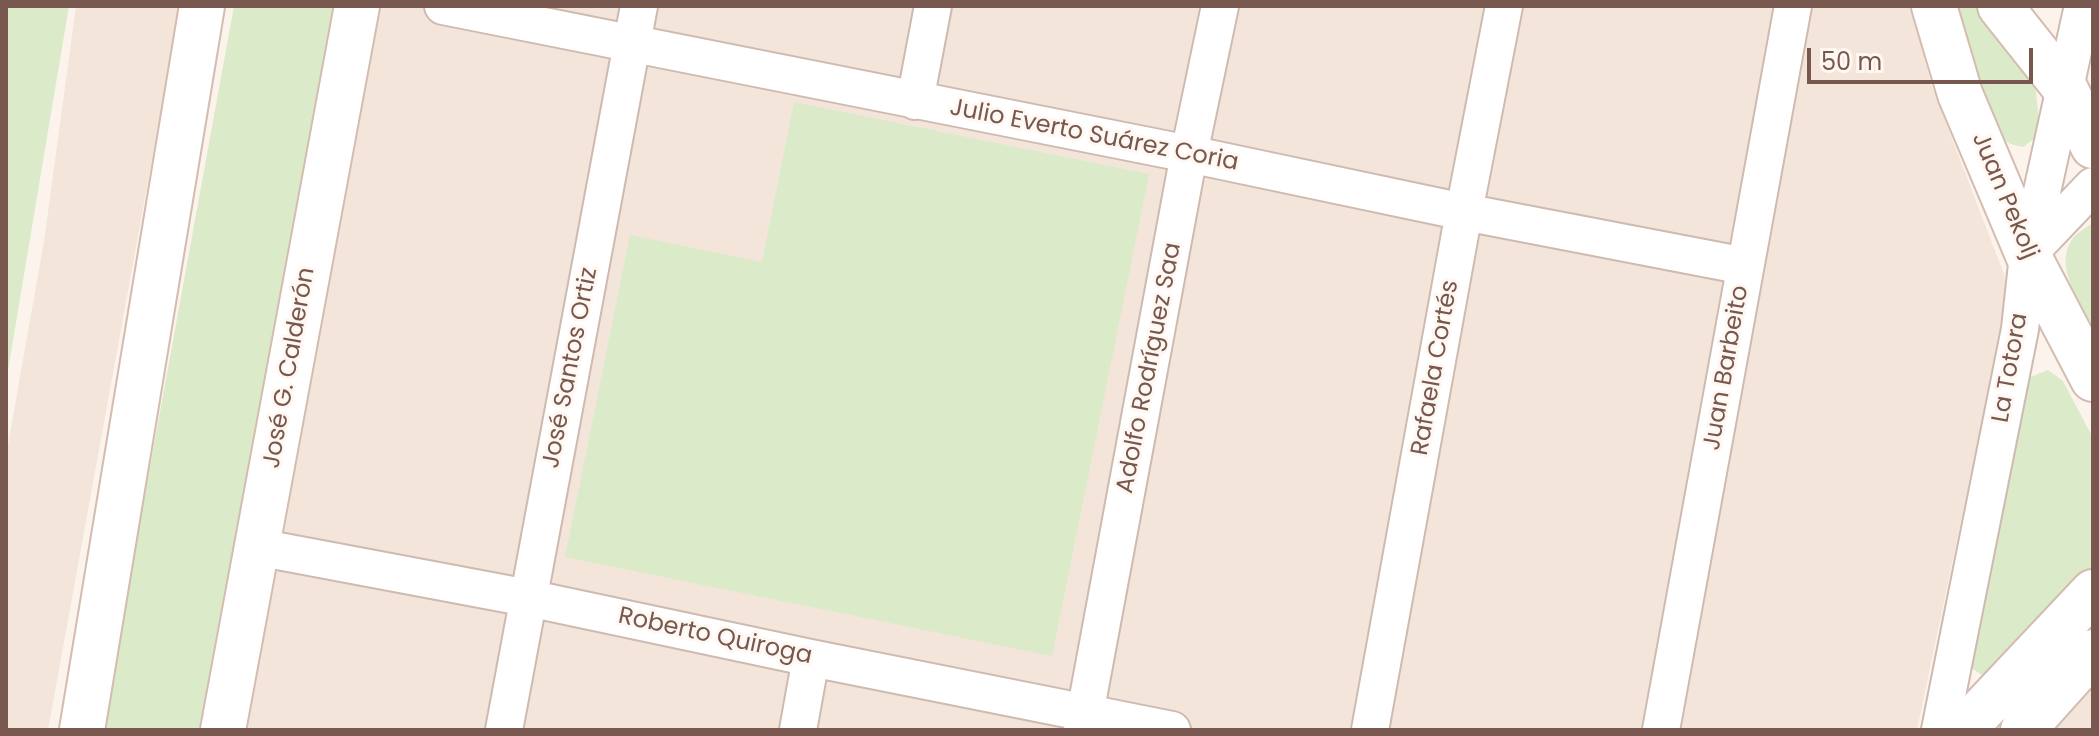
<!DOCTYPE html>
<html>
<head>
<meta charset="utf-8">
<style>
  body { margin:0 }
  #map { position:relative; width:2099px; height:736px; overflow:hidden; background:#fcf4ec; font-family:Poppins,sans-serif }
  canvas { display:block }
  .frame { position:absolute; inset:0; border:8px solid #78584e; pointer-events:none }
  .scale { position:absolute; left:1807px; top:48px; width:226px; height:36px; box-sizing:border-box; border:4px solid #78584e; border-top:0; padding-left:10px; font-size:24px; line-height:28px; white-space:nowrap; color:#78584e; -webkit-text-stroke:6px #fff8f2; paint-order:stroke }
</style>
</head>
<body>
<div id="map">
<canvas width="2099" height="736"></canvas>
<div class="frame"></div>
<div class="scale">50 m</div>
</div>
<script>
const g = document.querySelector('canvas').getContext('2d');
g.lineJoin = 'round';
function fillPath(path, color) {
  g.fillStyle = color;
  g.fill(path, 'evenodd');
}
function stroke(path, color, width, dash) {
  g.strokeStyle = color;
  g.lineWidth = width;
  g.lineCap = dash ? 'butt' : 'round';
  g.setLineDash(dash || []);
  g.stroke(path);
}
function drawText(font, color, halo, rows, align = 'center') {
  g.font = font + ' Poppins,sans-serif';
  g.lineWidth = 6;
  g.setLineDash([]);
  g.textBaseline = 'middle';
  g.strokeStyle = halo;
  g.fillStyle = color;
  for (const [text, x, y, turn = 0] of rows) {
    g.save();
    g.translate(x, y);
    g.rotate((+turn || 0) * Math.PI / 180);
    g.textAlign = isNaN(turn) ? turn : align;
    if (halo) g.strokeText(text, 0, 0);
    g.fillText(text, 0, 0);
    g.restore();
  }
}
const residential = new Path2D(`
  M 76,6 L 180,6 L 48,730 L 6,730 L 6,456 L 44,241 Z
  M 376,6 L 1777,6 L 1776,18 L 1822,6 L 1911,6 L 1931,84 L 2004,274 L 2007,302 L 1917,730 L 242,730 Z
  M 2093,686 L 2093,730 L 2053,730 Z`);
const green = new Path2D(`
  M 6,6 L 69,6 L 6,382 Z
  M 234,6 L 341,6 L 206,730 L 102,730 Z
  M 1954,6 L 1979,6 L 2034,73 L 2039,121 L 2035,138 L 2023,147 L 2010,144 L 2000,136 Z
  M 794,102 L 1149,174 L 1052,656 L 565,557 L 630,235 L 762,262 Z
  M 2091,224 L 2093,224 L 2093,327 C 2081,303 2054,268 2071,241 C 2075,234 2084,229 2091,224 Z
  M 2048,370 L 2063,381 L 2093,438 L 2093,576 L 1988,679 L 1970,667 L 2028,378 Z`);
const street = new Path2D(`
  M 443,6 L 1189,154 L 1464,212 L 1745,266
  M 915,101 L 933,6
  M 2029,253 L 2093,186
  M 257,547 L 528,598 L 811,658 L 1172,730
  M 504,730 L 639,6
  M 798,730 L 811,658
  M 1082,730 L 1189,154 L 1220,6
  M 1370,730 L 1464,212 L 1504,6
  M 1661,730 L 1793,6
  M 1940,730 L 2020,329 L 2028,255 L 2083,6`);
const secondary = new Path2D(`
  M 1934,6 L 1960,94 L 2028,255 L 2093,379
  M 2000,6 L 2065,88 L 2093,146
  M 82,730 L 202,6
  M 223,730 L 357,6
  M 1963,730 L 2093,592
  M 2023,730 L 2093,652`);
const streetNames = [
  ["Julio Everto Suárez Coria",1094,136,11],
  ["Juan Pekolj",2004,196,67],
  ["José G. Calderón",290,368,-80],
  ["José Santos Ortiz",571,368,-79],
  ["Adolfo Rodríguez Saa",1150,368,-79],
  ["Rafaela Cortés",1436,368,-80],
  ["Juan Barbeito",1727,368,-80],
  ["La Totora",2011,368,-80],
  ["Roberto Quiroga",715,637,12]
];
fillPath(residential, '#f4e5da');
fillPath(green, '#dbeac9');
stroke(street, '#cfbab0', 40);
stroke(secondary, '#d4bcb0', 48);
stroke(street, '#fff', 36);
stroke(secondary, '#fff', 44);
drawText('24px', '#78584e', '#fff8f2', streetNames);
</script>
</body>
</html>
